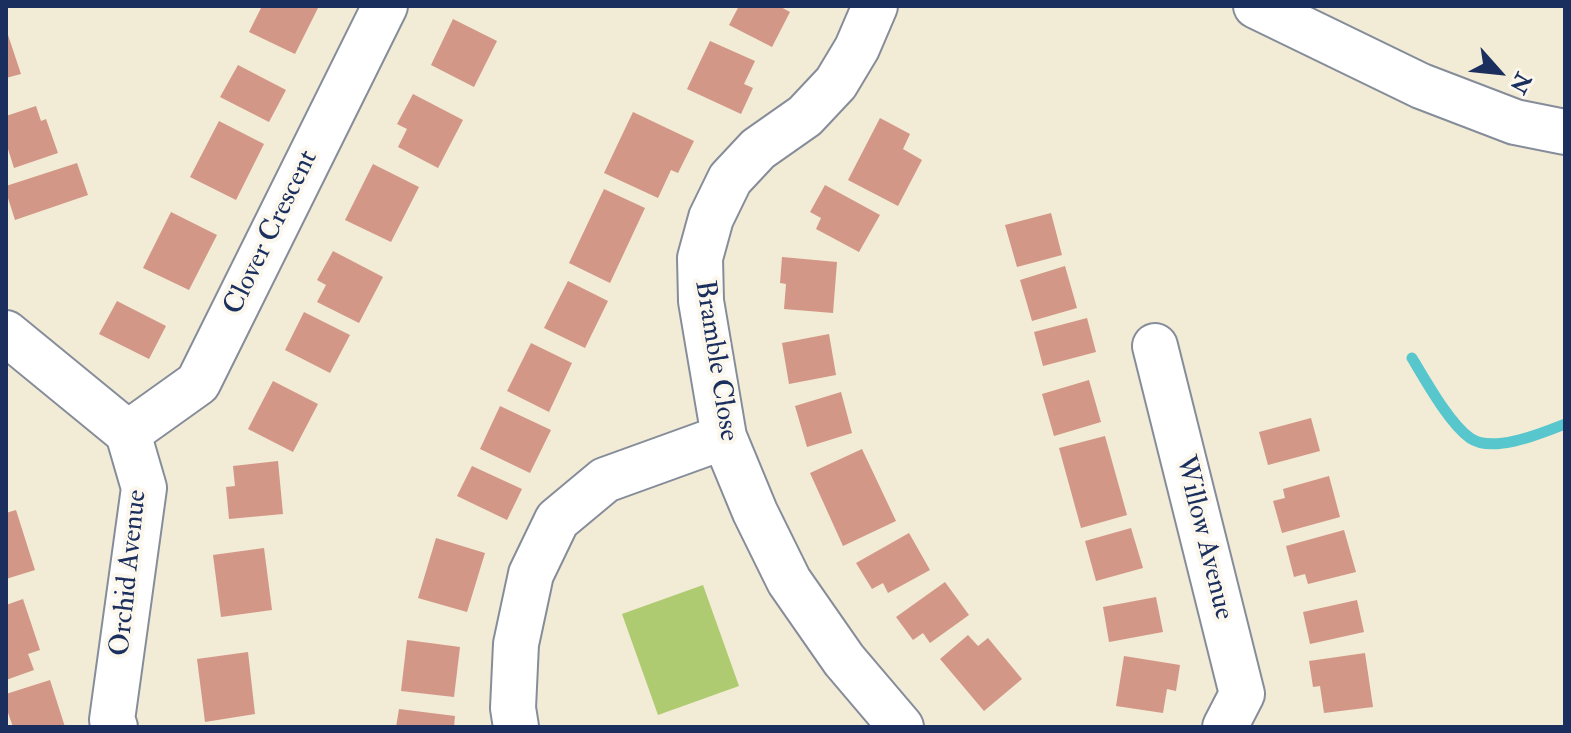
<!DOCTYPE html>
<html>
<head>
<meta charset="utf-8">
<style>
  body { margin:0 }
  #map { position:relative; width:1571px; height:733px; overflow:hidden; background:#f2ebd5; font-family:"IM FELL Double Pica",serif }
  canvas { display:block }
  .frame { position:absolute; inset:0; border:8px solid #1b2f5e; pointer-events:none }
  .north { position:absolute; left:1459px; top:32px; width:80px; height:80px; -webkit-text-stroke:6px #fbf7ec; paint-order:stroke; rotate:117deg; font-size:22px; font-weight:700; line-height:32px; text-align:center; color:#1b2f5e }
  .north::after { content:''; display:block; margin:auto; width:28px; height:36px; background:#1b2f5e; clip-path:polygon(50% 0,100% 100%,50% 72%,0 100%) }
</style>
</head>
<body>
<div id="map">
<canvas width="1571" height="733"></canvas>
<div class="frame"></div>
<div class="north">N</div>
</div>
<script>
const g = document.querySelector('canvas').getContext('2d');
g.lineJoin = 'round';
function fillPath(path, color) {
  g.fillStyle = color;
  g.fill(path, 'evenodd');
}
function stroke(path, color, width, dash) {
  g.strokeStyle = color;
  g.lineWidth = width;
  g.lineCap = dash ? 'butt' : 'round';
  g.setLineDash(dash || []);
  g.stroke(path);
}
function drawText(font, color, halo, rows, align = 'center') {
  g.font = font + ' "IM FELL Double Pica",serif';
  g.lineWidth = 8;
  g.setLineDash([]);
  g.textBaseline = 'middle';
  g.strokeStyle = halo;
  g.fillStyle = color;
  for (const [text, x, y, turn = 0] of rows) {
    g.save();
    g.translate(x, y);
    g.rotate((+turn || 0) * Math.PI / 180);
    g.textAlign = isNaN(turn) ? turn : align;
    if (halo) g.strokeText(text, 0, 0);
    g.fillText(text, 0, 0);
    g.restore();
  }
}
const green = new Path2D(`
  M 703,585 L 739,686 L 658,715 L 622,614 Z`);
const stream = new Path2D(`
  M 1412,358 C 1426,381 1449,423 1470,438 C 1493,454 1542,433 1565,424`);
const building = new Path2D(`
  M 262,6 L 315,6 L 318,8 L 295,54 L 249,32 Z
  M 739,6 L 779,6 L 790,12 L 772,47 L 729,25 Z
  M 453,19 L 497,41 L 474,87 L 431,65 Z
  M 6,29 L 21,74 L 6,78 Z
  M 710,41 L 755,61 L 744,84 L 753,88 L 741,114 L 687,89 Z
  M 238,65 L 286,90 L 269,122 L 220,97 Z
  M 413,94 L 463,120 L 438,168 L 398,147 L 407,129 L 397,124 Z
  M 36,106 L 41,121 L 46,119 L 58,153 L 14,168 L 8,149 L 6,150 L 6,116 Z
  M 633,112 L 694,141 L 678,173 L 671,170 L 658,198 L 604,173 Z
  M 880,118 L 910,134 L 903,149 L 922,160 L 898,206 L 848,180 Z
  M 219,121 L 264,144 L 236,200 L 190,177 Z
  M 77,163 L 88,195 L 15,220 L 6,192 L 6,186 Z
  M 373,164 L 419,187 L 391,242 L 345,220 Z
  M 825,185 L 880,215 L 859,252 L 816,229 L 821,218 L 810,212 Z
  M 604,189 L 645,208 L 610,283 L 569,263 Z
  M 171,212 L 217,235 L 189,290 L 143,268 Z
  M 1051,213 L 1062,255 L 1017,267 L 1005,225 Z
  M 333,251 L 383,277 L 359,323 L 317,302 L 326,285 L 317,280 Z
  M 782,257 L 837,262 L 833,313 L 784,309 L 786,284 L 780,283 Z
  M 1065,266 L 1077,308 L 1032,321 L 1020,280 Z
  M 568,281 L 608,301 L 585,348 L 544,328 Z
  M 117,301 L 166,326 L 149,359 L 99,334 Z
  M 304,312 L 350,335 L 330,373 L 285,350 Z
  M 1087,318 L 1096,352 L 1043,366 L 1034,332 Z
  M 829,334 L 836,375 L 789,384 L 782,343 Z
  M 531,343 L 572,363 L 549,412 L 507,391 Z
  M 1089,380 L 1101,422 L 1054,436 L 1042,394 Z
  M 273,381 L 318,404 L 293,452 L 248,429 Z
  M 841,392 L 852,433 L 807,447 L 795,406 Z
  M 500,406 L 551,430 L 530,473 L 480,449 Z
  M 1311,418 L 1320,451 L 1268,465 L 1259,432 Z
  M 1105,436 L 1127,515 L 1081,528 L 1059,448 Z
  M 862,449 L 896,521 L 843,546 L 810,473 Z
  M 278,461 L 283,514 L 229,519 L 226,487 L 235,486 L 233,466 Z
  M 472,466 L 522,489 L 507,520 L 457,496 Z
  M 1329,476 L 1340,517 L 1282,533 L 1273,501 L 1285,498 L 1283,489 Z
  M 16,510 L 35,570 L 6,579 L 6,513 Z
  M 1131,528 L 1143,568 L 1096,581 L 1085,541 Z
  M 1344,530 L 1356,572 L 1308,584 L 1305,574 L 1294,577 L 1286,546 Z
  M 909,533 L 930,570 L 888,593 L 883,583 L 872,589 L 856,563 Z
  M 436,538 L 485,553 L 467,612 L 418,598 Z
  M 264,548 L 272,610 L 221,617 L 213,555 Z
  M 945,582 L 969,615 L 930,643 L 923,633 L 913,640 L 896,617 Z
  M 1156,597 L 1163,632 L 1109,642 L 1103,607 Z
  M 23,599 L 40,650 L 28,654 L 34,670 L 6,680 L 6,605 Z
  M 1357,600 L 1364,632 L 1310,644 L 1303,612 Z
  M 968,635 L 978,646 L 988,638 L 1022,679 L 984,711 L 940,659 Z
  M 407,640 L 460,647 L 454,697 L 401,691 Z
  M 248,652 L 255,714 L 205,722 L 197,659 Z
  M 1365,653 L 1373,707 L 1324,713 L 1320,686 L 1313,687 L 1309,661 Z
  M 1124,656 L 1180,665 L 1176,691 L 1167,689 L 1163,713 L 1116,706 Z
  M 50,680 L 65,727 L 13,727 L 6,707 L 6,694 Z
  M 399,709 L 455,716 L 454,727 L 396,727 Z`);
const minor = new Path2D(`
  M 875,6 L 857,48 L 836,83 L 805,116 L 758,149 L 730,179 L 711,218 L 700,258 L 701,301 L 724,437 L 755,512 L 789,581 L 844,660 L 901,727
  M 1256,6 L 1421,86 L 1515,122 L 1565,132
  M 6,333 L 128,433 L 144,488 L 112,720 L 115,727
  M 1155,346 L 1242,694 L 1225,727
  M 128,433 L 198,383 L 385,6
  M 516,727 L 513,708 L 516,644 L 531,574 L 557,520 L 605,480 L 724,437`);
const streetNames = [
  ["Clover Crescent",272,233,-64],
  ["Bramble Close",715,361,81],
  ["Willow Avenue",1203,538,76],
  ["Orchid Avenue",130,573,-84]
];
fillPath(green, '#afcb71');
stroke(stream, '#58c6cd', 11);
fillPath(building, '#d29787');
stroke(minor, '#868d9a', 48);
stroke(minor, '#fff', 44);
drawText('28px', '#1b2f5e', '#fbf7ec', streetNames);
</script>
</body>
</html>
